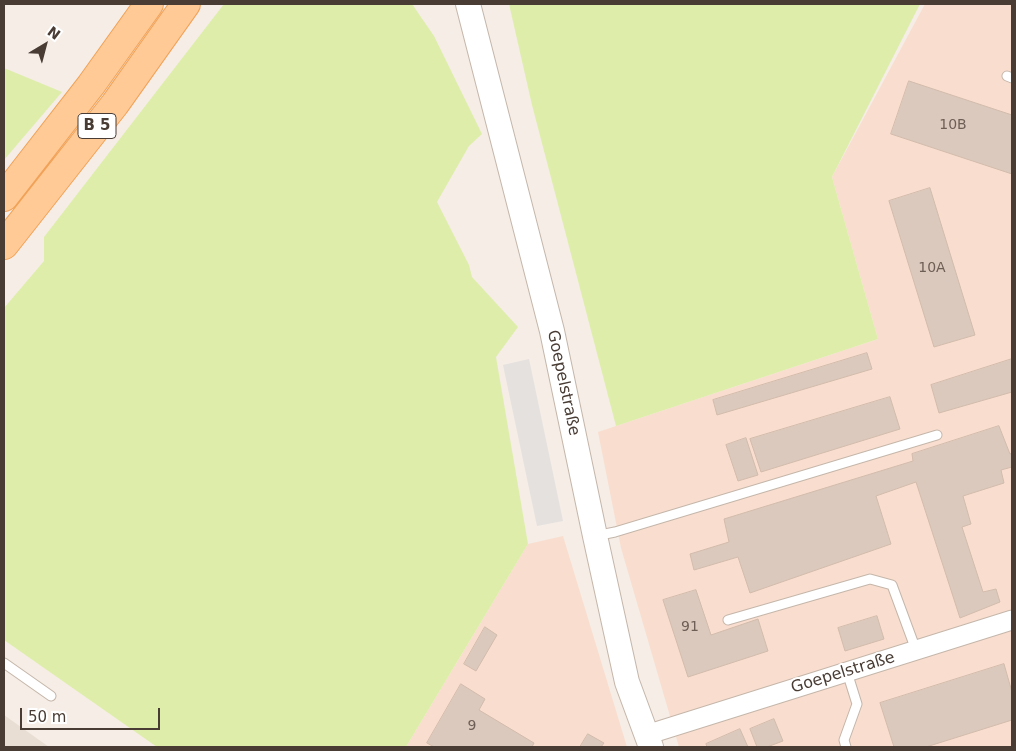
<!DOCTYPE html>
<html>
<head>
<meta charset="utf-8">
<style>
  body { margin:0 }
  #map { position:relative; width:1016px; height:751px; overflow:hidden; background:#f5ede6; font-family:"DejaVu Sans",sans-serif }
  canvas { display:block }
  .frame { position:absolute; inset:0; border:5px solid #493c34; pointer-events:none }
  .north { position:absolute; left:20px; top:20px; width:50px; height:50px; -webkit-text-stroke:4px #fff; paint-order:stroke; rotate:37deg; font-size:14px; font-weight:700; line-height:20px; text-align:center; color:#493c34 }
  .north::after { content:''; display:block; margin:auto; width:18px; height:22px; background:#493c34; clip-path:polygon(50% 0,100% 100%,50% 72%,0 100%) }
  .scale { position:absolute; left:20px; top:708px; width:140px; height:22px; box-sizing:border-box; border:2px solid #493c34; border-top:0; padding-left:6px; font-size:15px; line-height:18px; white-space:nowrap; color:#493c34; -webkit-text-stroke:4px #fff; paint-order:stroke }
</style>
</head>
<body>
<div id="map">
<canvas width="1016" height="751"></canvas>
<div class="frame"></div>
<div class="north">N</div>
<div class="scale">50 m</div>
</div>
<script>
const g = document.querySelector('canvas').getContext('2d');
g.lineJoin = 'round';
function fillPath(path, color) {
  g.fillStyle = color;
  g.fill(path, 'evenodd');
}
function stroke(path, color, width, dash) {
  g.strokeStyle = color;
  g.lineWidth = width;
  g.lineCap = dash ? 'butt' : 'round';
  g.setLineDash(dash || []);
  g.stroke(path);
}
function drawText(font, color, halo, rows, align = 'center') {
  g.font = font + ' "DejaVu Sans",sans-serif';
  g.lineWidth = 4;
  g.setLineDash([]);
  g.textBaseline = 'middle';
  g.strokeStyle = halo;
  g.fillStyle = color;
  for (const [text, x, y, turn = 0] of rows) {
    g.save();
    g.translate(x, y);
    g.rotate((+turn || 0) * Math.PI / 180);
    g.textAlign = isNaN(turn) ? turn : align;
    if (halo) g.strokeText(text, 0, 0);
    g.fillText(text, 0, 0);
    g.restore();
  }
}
const residential = new Path2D(`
  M 4,715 L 49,747 L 4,747 Z`);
const commercial = new Path2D(`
  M 925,4 L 1012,4 L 1012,747 L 679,747 L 621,548 L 598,432 L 878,339 L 832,177 Z
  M 563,536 L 627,747 L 406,747 L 528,544 Z`);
const green = new Path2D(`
  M 224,4 L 412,4 L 434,36 L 482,134 L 469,146 L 437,202 L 469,265 L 472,277 L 518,327 L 496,357 L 528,544 L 406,747 L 157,747 L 4,640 L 4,308 L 44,261 L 44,237 Z
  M 509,4 L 920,4 L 832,177 L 878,339 L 616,426 L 532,105 Z
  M 4,68 L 62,92 L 4,160 Z`);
const parking = new Path2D(`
  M 529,359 L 563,521 L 537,526 L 503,365 Z`);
const building = new Path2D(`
  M 909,81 L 1012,115 L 1012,174 L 891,134 Z
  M 930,188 L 975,335 L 934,347 L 889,201 Z
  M 867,353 L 872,369 L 717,415 L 713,400 Z
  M 1012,359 L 1012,392 L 939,413 L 931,385 Z
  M 890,397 L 900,429 L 761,472 L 750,439 Z
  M 999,426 L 1010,454 L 1012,453 L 1012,467 L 1001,470 L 1004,483 L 963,496 L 971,524 L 962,527 L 983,592 L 996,589 L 1000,602 L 960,618 L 916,482 L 876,496 L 891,544 L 750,593 L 738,557 L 694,570 L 690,554 L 729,542 L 724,519 L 913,461 L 912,454 Z
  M 746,438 L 758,475 L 738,481 L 726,445 Z
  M 696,590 L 711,635 L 758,619 L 768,651 L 688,677 L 663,600 Z
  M 877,616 L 884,639 L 845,651 L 838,628 Z
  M 485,627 L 497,635 L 476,671 L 464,664 Z
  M 1004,664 L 1012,692 L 1012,720 L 926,747 L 894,747 L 880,703 Z
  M 461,684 L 485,699 L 479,710 L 534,743 L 532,747 L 434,747 L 427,743 Z
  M 774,719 L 783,741 L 767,747 L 757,747 L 750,729 Z
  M 740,729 L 748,747 L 707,747 L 706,744 Z
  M 588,734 L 604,743 L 601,747 L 580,747 Z`);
const service = new Path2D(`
  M 1007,76 L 1012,78
  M 595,536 L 615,532 L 937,435
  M 728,620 L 870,579 L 892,585 L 916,650
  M 4,663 L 51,696
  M 846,747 L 844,740 L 857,704 L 847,672`);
const minor = new Path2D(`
  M 646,735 L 1012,620`);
const tertiary = new Path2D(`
  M 468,4 L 552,331 L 595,536 L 627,682 L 651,747`);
const primary = new Path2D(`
  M 4,197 L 91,85 L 149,4
  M 4,245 L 115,104 L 186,4`);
const numberNames = [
  ["10B",953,125],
  ["10A",932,268],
  ["91",690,627],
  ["9",472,726]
];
const shields = [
  [97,126,38]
];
const shieldNames = [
  ["B 5",97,126]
];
const streetNames = [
  ["Goepelstraße",563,383,78],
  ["Goepelstraße",843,673,-17]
];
fillPath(residential, '#e9ded3');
fillPath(commercial, '#f9decf');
fillPath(green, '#deeeaa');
fillPath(parking, '#e5e1df');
fillPath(building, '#dbc9bd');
stroke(building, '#d3bcac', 1);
stroke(service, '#c5b6aa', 11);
stroke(minor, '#c5b6aa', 21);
stroke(tertiary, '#c5b6aa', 26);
stroke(primary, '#f1a258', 30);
stroke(service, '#fff', 9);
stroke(minor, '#fff', 19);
stroke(tertiary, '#fff', 24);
stroke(primary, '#ffca95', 28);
drawText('14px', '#6e5f56', null, numberNames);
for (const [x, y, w] of shields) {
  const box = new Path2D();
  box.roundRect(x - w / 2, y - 12.5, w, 25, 4);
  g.fillStyle = '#fff';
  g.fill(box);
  stroke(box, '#493c34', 1);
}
drawText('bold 15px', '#493c34', null, shieldNames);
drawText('16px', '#493c34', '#fff', streetNames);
</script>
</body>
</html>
